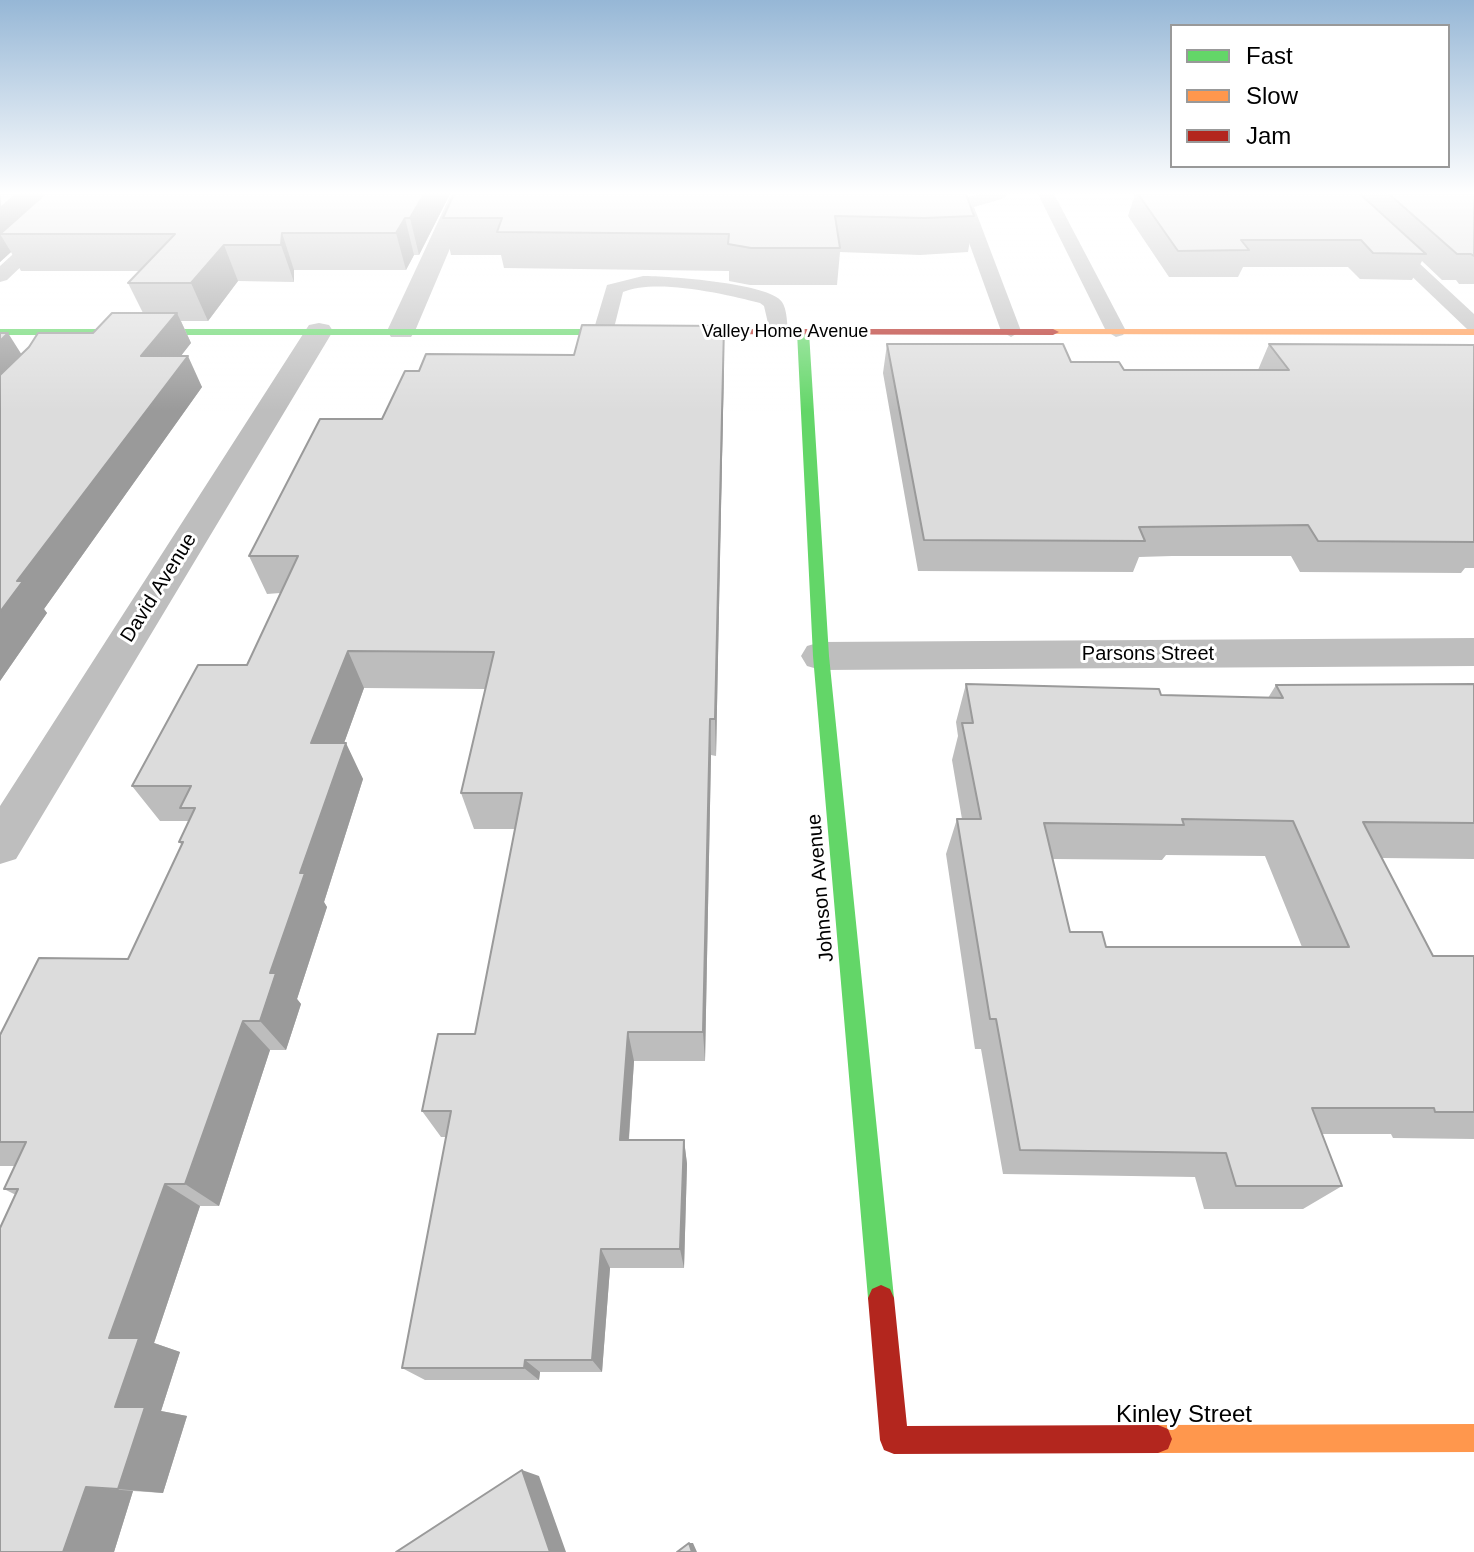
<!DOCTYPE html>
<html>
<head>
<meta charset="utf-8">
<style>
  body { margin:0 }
  #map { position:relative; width:1474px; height:1552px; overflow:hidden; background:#fff; font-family:Arial,sans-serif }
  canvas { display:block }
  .legend { position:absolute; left:1170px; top:24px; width:280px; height:144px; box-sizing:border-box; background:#fff; border:2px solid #999; margin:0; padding:10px 14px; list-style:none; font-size:24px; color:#000 }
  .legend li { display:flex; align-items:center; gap:16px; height:40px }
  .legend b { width:40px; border:2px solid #999 }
</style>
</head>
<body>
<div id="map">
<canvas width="1474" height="1552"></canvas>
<ul class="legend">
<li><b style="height:10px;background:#63d668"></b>Fast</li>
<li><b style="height:10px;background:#ff974d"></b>Slow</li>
<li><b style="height:10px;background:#b3261e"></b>Jam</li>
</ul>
</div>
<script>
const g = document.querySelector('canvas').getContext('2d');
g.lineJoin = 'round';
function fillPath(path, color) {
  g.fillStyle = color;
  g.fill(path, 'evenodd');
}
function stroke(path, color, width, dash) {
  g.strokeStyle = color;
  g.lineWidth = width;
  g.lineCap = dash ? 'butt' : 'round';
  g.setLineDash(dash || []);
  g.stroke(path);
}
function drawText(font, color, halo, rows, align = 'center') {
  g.font = font + ' Arial,sans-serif';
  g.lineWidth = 6;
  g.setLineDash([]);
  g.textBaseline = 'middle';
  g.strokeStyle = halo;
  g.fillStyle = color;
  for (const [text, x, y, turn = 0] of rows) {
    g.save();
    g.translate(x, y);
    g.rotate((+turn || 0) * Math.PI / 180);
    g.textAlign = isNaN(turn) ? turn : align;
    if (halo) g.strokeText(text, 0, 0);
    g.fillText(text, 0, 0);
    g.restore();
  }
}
const lane = new Path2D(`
  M 79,194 L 97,194 L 7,280 L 0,282 L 0,266 Z
  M 980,194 L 1007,194 L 1005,198 L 974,207 L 1021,331 L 1011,337 L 1001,331 L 955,204 L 958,200 Z
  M 1038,194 L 1054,194 L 1126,331 L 1123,335 L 1116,337 L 1106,331 Z
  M 1385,236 L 1391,237 L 1474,314 L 1474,331 L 1467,329 L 1379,245 L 1376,241 Z
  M 643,276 C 667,276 770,283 782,302 C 787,309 787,323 788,332 L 785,336 L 771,336 L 764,306 L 760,303 C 725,294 656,278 623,292 L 613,332 L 610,336 L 596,336 L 593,332 L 607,285 Z`);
const street = new Path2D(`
  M 451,194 L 473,194 L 415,331 L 411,337 L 391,337 L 387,331 Z
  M 319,323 L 329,325 L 333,331 L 16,859 L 0,864 L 0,806 L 305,331 L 309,325 Z
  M 1474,638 L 1474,666 L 821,670 L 807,666 L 801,656 L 807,646 L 821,642 Z`);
const fast = new Path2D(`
  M 0,329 L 675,329 L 681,332 L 675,335 L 0,335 Z
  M 803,329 L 809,332 L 829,656 L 894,1298 L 890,1307 L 881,1311 L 872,1307 L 868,1298 L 813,656 L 797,332 Z`);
const slow = new Path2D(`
  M 1053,329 L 1474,329 L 1474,335 L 1049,334 L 1049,330 Z
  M 1474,1424 L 1474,1452 L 1158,1453 L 1148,1449 L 1144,1439 L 1148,1429 L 1158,1425 Z`);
const jam = new Path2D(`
  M 675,329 L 1053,329 L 1059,332 L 1053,335 L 671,334 L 671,330 Z
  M 881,1285 L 890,1289 L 894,1298 L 907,1426 L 1158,1425 L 1168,1429 L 1172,1439 L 1168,1449 L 1158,1453 L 894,1454 L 884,1450 L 880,1440 L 868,1298 L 872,1289 Z`);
const wall = new Path2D(`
  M 0,194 L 450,194 L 419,255 L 414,255 L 406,270 L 294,270 L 294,282 L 238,281 L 208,321 L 181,321 L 191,343 L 180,356 L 202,387 L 44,609 L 47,613 L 0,681 L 0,333 L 21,354 L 93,333 L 143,313 L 128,283 L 140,271 L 21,271 L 11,252 L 0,262 Z
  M 454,194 L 974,216 L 968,252 L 920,255 L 840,252 L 837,285 L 750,285 L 729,281 L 729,271 L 504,268 L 501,255 L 451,255 L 443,218 Z
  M 1135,194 L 1474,194 L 1474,284 L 1459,284 L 1456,280 L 1442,280 L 1422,261 L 1412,280 L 1360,279 L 1348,267 L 1243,267 L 1238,277 L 1169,277 L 1128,216 Z
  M 724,326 L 724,361 L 716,756 L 711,755 L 705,1061 L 634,1061 L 629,1140 L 684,1140 L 687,1164 L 684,1268 L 610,1268 L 602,1372 L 540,1372 L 539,1380 L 425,1380 L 402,1368 L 446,1137 L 441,1137 L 422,1111 L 475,1034 L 515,829 L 474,829 L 461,793 L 485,689 L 364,688 L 344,743 L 363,779 L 324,902 L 327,907 L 297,999 L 301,1004 L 286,1050 L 270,1050 L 219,1206 L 200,1206 L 154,1343 L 180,1352 L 161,1411 L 187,1416 L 163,1493 L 133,1491 L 114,1552 L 0,1552 L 16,1195 L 4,1189 L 15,1166 L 0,1166 L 0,1035 L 128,959 L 182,845 L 179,842 L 189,821 L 160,821 L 132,786 L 247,665 L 280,593 L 267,594 L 249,556 L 382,419 L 419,371 L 574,355 Z
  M 887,344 L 1071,362 L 1124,370 L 1258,370 L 1269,344 L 1474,345 L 1474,568 L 1465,568 L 1461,573 L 1300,572 L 1291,556 L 1172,556 L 1139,557 L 1133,572 L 918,571 L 883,373 Z
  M 966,684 L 1161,695 L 1268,698 L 1276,685 L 1474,684 L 1474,859 L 1382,858 L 1433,956 L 1474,956 L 1474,1139 L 1393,1138 L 1391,1134 L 1322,1134 L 1342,1186 L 1303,1209 L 1204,1209 L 1195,1177 L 1003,1174 L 981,1049 L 975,1049 L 946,854 L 957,819 L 962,819 L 952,760 L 958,736 L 956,722 ZM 1166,855 L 1265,856 L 1302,947 L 1106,947 L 1070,932 L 1053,859 L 1162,860 Z`);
const shadedWall = new Path2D(`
  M 17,194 L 76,194 L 0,234 L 11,252 L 0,262 L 0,208 Z
  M 424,194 L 450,194 L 419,255 L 410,218 Z
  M 405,218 L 414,255 L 406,270 L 396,233 Z
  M 282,233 L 294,270 L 294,282 L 281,245 Z
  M 224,245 L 238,281 L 208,321 L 191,283 Z
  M 177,313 L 191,343 L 157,387 L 141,356 Z
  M 724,326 L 724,361 L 716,756 L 715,719 Z
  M 8,333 L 27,363 L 0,391 L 0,341 Z
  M 188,356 L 202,387 L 44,609 L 47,613 L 0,681 L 0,612 L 17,581 Z
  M 348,651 L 364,688 L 331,779 L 311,743 Z
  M 710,719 L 711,755 L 705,1061 L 703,1032 Z
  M 346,743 L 363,779 L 324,902 L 327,907 L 297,999 L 301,1004 L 286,1050 L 260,1021 L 270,973 L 300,873 Z
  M 243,1021 L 270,1050 L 219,1206 L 185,1184 Z
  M 628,1032 L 634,1061 L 627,1164 L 620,1140 Z
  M 684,1140 L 687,1164 L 684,1268 L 680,1249 Z
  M 165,1184 L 200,1206 L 154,1343 L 180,1352 L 161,1411 L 187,1416 L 163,1493 L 118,1489 L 115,1407 L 109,1338 Z
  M 601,1249 L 610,1268 L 602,1372 L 592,1360 Z
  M 525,1360 L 540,1372 L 539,1380 L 524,1368 Z
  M 522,1470 L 539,1476 L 566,1552 L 550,1552 Z
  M 86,1487 L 133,1491 L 114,1552 L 63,1552 Z
  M 689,1543 L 693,1543 L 697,1552 L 692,1552 Z`);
const building = new Path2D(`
  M 0,194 L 17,194 L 0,208 Z
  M 45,194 L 424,194 L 410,218 L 405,218 L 396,233 L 282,233 L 281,245 L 224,245 L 191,283 L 128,283 L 175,234 L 0,234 Z
  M 454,194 L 966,194 L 974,216 L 925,218 L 835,216 L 840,248 L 751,248 L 728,244 L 729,234 L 497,232 L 502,218 L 443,218 Z
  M 1138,194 L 1360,194 L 1426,254 L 1373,253 L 1361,240 L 1241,240 L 1249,250 L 1178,251 Z
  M 1389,194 L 1474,194 L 1474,256 L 1471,254 L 1457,254 Z
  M 112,313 L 177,313 L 141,356 L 188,356 L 17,581 L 23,581 L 0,612 L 0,375 L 29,347 L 38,333 L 93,333 Z
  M 582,325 L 724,326 L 715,719 L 710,719 L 703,1032 L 628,1032 L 620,1140 L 684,1140 L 680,1249 L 601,1249 L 592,1360 L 525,1360 L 524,1368 L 402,1368 L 451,1111 L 422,1111 L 438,1034 L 475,1034 L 522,793 L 461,793 L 494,652 L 348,651 L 311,743 L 346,743 L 300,873 L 305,873 L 270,973 L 276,973 L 260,1021 L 243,1021 L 185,1184 L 165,1184 L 109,1338 L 139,1338 L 115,1407 L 145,1407 L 118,1489 L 86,1487 L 63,1552 L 0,1552 L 0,1228 L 18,1189 L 4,1189 L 26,1142 L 0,1142 L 0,1035 L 39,958 L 128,959 L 183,842 L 179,842 L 195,808 L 180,808 L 191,786 L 132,786 L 198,665 L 247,665 L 298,556 L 249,556 L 320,419 L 382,419 L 405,371 L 419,371 L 426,354 L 574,355 Z
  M 0,333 L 8,333 L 0,341 Z
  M 887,344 L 1063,344 L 1071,362 L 1119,362 L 1124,370 L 1289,370 L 1269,344 L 1474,345 L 1474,542 L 1318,541 L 1308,525 L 1139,527 L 1145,541 L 924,540 Z
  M 966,684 L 1159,689 L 1161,695 L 1283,698 L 1276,685 L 1474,684 L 1474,823 L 1363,822 L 1433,956 L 1474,956 L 1474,1112 L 1435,1112 L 1434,1108 L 1312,1108 L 1342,1186 L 1236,1186 L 1226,1153 L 1020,1150 L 996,1019 L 990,1019 L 957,819 L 981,819 L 962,723 L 973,723 ZM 1182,819 L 1293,821 L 1349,947 L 1106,947 L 1102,932 L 1070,932 L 1044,823 L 1184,825 Z
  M 522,1470 L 550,1552 L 396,1552 Z
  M 689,1543 L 692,1552 L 677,1552 Z`);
const farStreetnames = [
  ["Valley Home Avenue",785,332]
];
const streetNames = [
  ["David Avenue",159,588,-58],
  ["Parsons Street",1148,654],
  ["Johnson Avenue",821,888,-95]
];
const nearStreetnames = [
  ["Kinley Street",1184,1415]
];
fillPath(lane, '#bebebe');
fillPath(street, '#bebebe');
fillPath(fast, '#63d668');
fillPath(slow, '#ff974d');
fillPath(jam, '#b3261e');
fillPath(wall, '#bdbdbd');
fillPath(shadedWall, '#9a9a9a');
fillPath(building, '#dcdcdc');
stroke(building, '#9a9a9a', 2);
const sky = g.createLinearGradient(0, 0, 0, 411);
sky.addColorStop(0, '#96b7d6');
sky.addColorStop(0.47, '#fff');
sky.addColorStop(1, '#ffffff00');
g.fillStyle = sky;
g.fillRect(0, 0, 1474, 411);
drawText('18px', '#000', '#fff', farStreetnames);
drawText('20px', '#000', '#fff', streetNames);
drawText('24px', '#000', '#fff', nearStreetnames);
</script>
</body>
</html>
